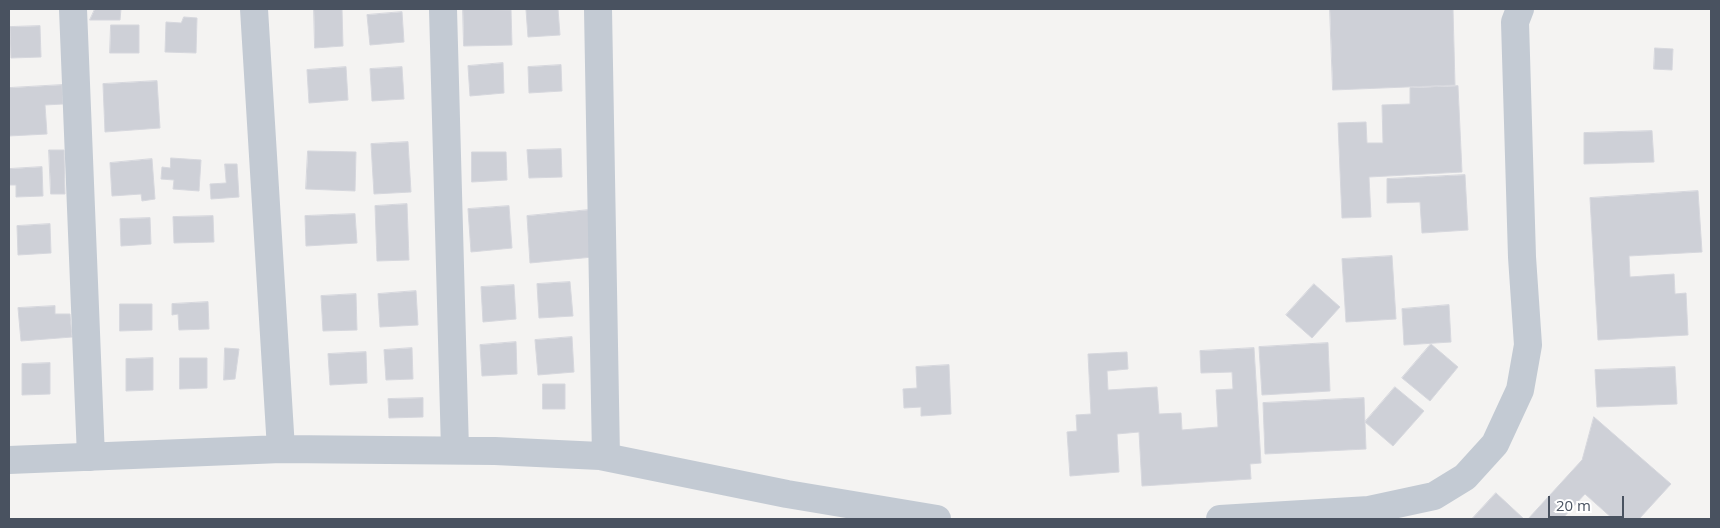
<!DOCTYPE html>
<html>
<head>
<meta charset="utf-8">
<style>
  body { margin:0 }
  #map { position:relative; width:1720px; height:528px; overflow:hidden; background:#f4f3f2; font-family:"Open Sans",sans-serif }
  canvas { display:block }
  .frame { position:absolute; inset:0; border:10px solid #495260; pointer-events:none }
  .scale { position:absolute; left:1548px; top:496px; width:76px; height:22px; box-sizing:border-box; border:2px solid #495260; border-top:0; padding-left:6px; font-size:15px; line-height:18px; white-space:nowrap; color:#495260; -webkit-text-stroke:4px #fff; paint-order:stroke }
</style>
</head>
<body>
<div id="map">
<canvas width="1720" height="528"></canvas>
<div class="frame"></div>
<div class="scale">20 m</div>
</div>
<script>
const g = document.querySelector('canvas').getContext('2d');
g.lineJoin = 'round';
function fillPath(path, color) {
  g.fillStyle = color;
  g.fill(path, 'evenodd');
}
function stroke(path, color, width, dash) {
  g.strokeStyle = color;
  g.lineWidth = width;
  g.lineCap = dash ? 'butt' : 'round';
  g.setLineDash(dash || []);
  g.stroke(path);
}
const building = new Path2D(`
  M 95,9 L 121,9 L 120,20 L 90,20 Z
  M 314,9 L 342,9 L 343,46 L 315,48 Z
  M 463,9 L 511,10 L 512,45 L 464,46 Z
  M 558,9 L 560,35 L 528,37 L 526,10 Z
  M 1330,9 L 1453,9 L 1455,85 L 1333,90 Z
  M 402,12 L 404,42 L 370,45 L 367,15 Z
  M 184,17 L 197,18 L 196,53 L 165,52 L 166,22 L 181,23 Z
  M 111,25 L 139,25 L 139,53 L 110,53 Z
  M 40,26 L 41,57 L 11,58 L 10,27 Z
  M 1655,48 L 1673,49 L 1672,70 L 1654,69 Z
  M 503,63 L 504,93 L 470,96 L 468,66 Z
  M 561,65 L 562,91 L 529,93 L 528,67 Z
  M 346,67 L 348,100 L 309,103 L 307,70 Z
  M 402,67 L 404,99 L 372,101 L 370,69 Z
  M 157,81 L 160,128 L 105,132 L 103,84 Z
  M 62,85 L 63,104 L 45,105 L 47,134 L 9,136 L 9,88 Z
  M 1458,86 L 1462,172 L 1369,177 L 1371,217 L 1342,218 L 1338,123 L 1366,122 L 1367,143 L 1383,143 L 1382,105 L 1410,104 L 1410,88 Z
  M 1652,131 L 1654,162 L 1584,164 L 1584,133 Z
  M 408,142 L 411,192 L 374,194 L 371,144 Z
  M 561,149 L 562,177 L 529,178 L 527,150 Z
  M 49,150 L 64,150 L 65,194 L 51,194 Z
  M 308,151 L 356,152 L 355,191 L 306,189 Z
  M 472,152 L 506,152 L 507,180 L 472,182 Z
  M 171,158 L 201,160 L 199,191 L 173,189 L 174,180 L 161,179 L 162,167 L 170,168 Z
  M 152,159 L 155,199 L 142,201 L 141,194 L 112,196 L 110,163 Z
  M 225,164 L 237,164 L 239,197 L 211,199 L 210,184 L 226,183 Z
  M 42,167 L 43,196 L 16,197 L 16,185 L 9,185 L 9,169 Z
  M 1465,175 L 1468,230 L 1422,233 L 1420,202 L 1387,203 L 1387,179 Z
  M 1698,191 L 1702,252 L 1629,256 L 1630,277 L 1674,274 L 1675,294 L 1686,293 L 1688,335 L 1598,340 L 1590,198 Z
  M 407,204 L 409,260 L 377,261 L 375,206 Z
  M 509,206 L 512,248 L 471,252 L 468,209 Z
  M 589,210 L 593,257 L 530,263 L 527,216 Z
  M 355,214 L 357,243 L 306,246 L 305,216 Z
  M 213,216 L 214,242 L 174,243 L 173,217 Z
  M 150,218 L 151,244 L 121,246 L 120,219 Z
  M 50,224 L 51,253 L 18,255 L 17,226 Z
  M 1392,256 L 1396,319 L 1346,322 L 1342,259 Z
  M 570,282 L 573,316 L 539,318 L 537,284 Z
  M 1314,284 L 1340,307 L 1312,338 L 1286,315 Z
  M 514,285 L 516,319 L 483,322 L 481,287 Z
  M 416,291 L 418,325 L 380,327 L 378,294 Z
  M 356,294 L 357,330 L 323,331 L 321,296 Z
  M 208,302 L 209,329 L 179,330 L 178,314 L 172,315 L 172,304 Z
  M 120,304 L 152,304 L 152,330 L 120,331 Z
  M 1449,305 L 1451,342 L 1404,345 L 1402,309 Z
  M 55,306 L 55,314 L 70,314 L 72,337 L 21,341 L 18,308 Z
  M 572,337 L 574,372 L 538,375 L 535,340 Z
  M 516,342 L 517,374 L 482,376 L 480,345 Z
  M 1328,343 L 1330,391 L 1262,395 L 1259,347 Z
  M 1431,344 L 1458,367 L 1430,401 L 1402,378 Z
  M 225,348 L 239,349 L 235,379 L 224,380 Z
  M 412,348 L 413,379 L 386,380 L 384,350 Z
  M 1254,348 L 1261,463 L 1250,464 L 1251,479 L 1142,486 L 1139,432 L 1117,434 L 1119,472 L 1070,476 L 1067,432 L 1077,431 L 1076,415 L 1091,414 L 1088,354 L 1127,352 L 1128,369 L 1107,371 L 1108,390 L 1157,387 L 1159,414 L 1181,413 L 1182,430 L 1218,427 L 1216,390 L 1233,389 L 1232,372 L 1201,373 L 1200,351 Z
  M 366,352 L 367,383 L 330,385 L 328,354 Z
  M 153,358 L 153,390 L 126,391 L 126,359 Z
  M 180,358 L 207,358 L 207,388 L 180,389 Z
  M 50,363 L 50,394 L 22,395 L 22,364 Z
  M 949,365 L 951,414 L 921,416 L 921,407 L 904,408 L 903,389 L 917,388 L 916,367 Z
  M 1675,367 L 1677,404 L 1597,407 L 1595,370 Z
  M 543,384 L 565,384 L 565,409 L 543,409 Z
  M 1395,387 L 1424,411 L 1393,446 L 1365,422 Z
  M 423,398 L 423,417 L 389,418 L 388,399 Z
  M 1364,398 L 1366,449 L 1265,454 L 1263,403 Z
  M 1594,417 L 1671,484 L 1639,519 L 1613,519 L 1585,494 L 1562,519 L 1528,519 L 1582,460 Z
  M 1496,493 L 1524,519 L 1472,519 Z`);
const minor = new Path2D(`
  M 73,9 L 91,457
  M 254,9 L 281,449
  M 443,9 L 455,450
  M 598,9 L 606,457
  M 9,460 L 281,449 L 495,451 L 600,456 L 787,494 L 937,519
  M 1220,519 L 1369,510 L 1434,496 L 1465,477 L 1495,444 L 1520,390 L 1528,345 L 1522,257 L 1515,22 L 1520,9`);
fillPath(building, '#ced0d7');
stroke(building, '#d6d7dd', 1);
stroke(minor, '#c3cad3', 28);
</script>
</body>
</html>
